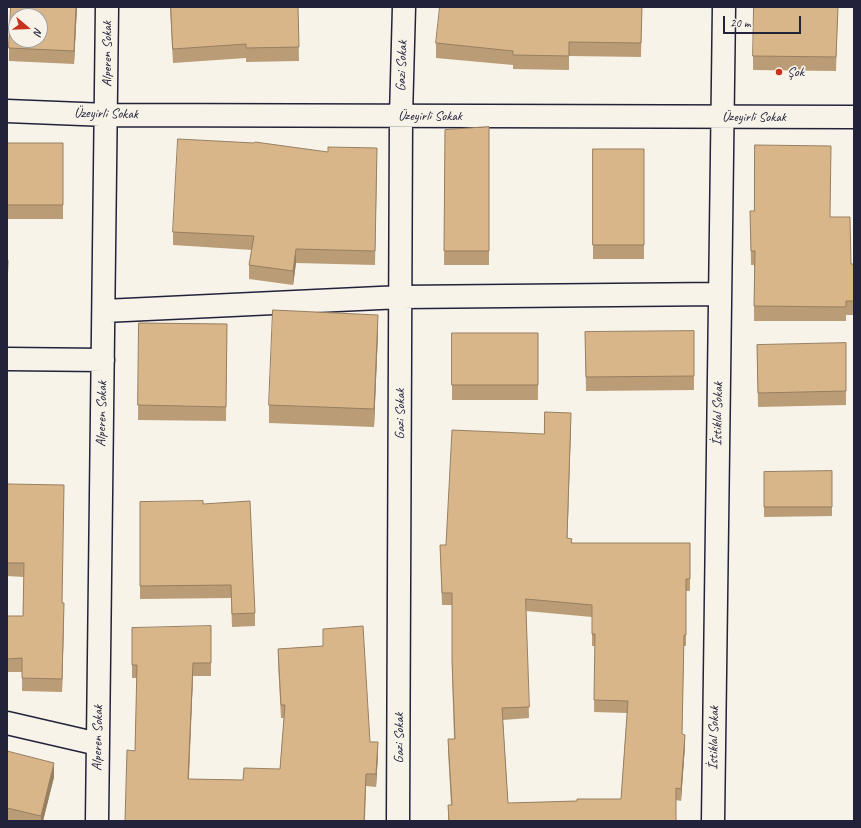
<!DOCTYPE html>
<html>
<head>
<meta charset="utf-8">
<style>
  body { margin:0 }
  #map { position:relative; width:861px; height:828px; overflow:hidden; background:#f7f3e8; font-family:Caveat,sans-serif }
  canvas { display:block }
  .frame { position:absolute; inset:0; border:8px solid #22223b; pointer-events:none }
  .north { position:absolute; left:8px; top:8px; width:40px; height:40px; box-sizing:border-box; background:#f7f3e8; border:1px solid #a29fa3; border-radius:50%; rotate:109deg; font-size:11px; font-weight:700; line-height:16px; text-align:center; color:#22223b }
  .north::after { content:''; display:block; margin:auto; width:14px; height:18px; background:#c8321e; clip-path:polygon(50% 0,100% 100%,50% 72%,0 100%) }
  .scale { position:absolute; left:723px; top:16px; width:78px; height:18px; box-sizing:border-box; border:2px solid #22223b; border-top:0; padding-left:5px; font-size:12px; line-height:14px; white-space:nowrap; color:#22223b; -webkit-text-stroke:3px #f7f3e8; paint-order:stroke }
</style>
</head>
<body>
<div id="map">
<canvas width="861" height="828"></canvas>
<div class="frame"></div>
<div class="north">N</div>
<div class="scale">20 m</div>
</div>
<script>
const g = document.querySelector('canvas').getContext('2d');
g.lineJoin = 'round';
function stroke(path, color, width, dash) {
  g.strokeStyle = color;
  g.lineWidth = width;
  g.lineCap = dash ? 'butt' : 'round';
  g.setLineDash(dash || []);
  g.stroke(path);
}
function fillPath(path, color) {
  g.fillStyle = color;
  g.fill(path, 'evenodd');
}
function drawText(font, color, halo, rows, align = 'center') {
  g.font = font + ' Caveat,sans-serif';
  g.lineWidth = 3.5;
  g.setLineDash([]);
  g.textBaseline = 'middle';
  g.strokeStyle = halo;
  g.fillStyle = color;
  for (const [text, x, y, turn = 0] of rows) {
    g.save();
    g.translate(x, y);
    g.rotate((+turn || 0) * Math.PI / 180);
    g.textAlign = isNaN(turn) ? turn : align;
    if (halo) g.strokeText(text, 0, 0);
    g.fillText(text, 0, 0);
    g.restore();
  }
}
const minor = new Path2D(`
  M 7,111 L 107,115 L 854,117
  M 104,311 L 401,297 L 720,294
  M 7,359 L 103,360
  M 7,723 L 98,744
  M 97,821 L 107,7
  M 398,821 L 401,116 L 404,7
  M 713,821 L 724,7`);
const wall = new Path2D(`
  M 77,7 L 74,64 L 9,61 L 9,48 Z
  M 170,7 L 298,7 L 299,61 L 246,62 L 246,58 L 173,63 Z
  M 642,7 L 641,57 L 569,56 L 569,70 L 513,69 L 513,65 L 436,58 L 436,43 Z
  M 838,7 L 836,71 L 753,70 L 753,56 Z
  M 489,127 L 489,265 L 444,265 L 445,130 Z
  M 7,143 L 63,143 L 63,219 L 7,219 Z
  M 593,149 L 644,149 L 644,259 L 593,259 Z
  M 377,162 L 375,265 L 296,263 L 293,285 L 249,279 L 249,265 L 252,250 L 173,245 L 173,232 Z
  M 750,211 L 830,217 L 851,264 L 854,264 L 854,315 L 846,315 L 846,321 L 754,321 L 754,265 L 751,265 Z
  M 139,323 L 227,324 L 226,421 L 138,420 Z
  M 694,331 L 694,390 L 586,391 L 585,332 Z
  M 378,333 L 374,427 L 269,423 L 269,405 Z
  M 452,333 L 538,333 L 538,400 L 452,400 Z
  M 846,343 L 846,405 L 758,407 L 757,345 Z
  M 571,425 L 567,538 L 572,543 L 690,543 L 690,591 L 686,591 L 686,646 L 684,646 L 682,734 L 685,746 L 681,801 L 676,800 L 676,821 L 448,821 L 448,805 L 451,805 L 448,751 L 448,739 L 454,739 L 452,673 L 452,605 L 442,605 L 440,545 L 446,545 L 544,434 ZM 526,611 L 592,617 L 592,646 L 595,646 L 594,712 L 627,713 L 621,799 L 577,801 L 508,803 L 503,720 L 529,718 Z
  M 832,471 L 832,516 L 764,517 L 764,472 Z
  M 7,484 L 62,603 L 64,616 L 62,692 L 22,691 L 22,672 L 7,672 L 7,616 L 23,616 L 24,577 L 7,576 Z
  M 140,502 L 203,504 L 255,613 L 255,626 L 232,627 L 231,598 L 140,599 Z
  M 323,629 L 370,742 L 378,755 L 376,787 L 366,786 L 365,821 L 125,821 L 135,751 L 137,678 L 132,678 L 132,641 L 211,663 L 211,676 L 193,676 L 189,779 L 243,780 L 280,769 L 284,718 L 281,718 L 278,662 L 278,649 L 323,646 Z
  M 7,751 L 54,777 L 43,821 L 7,821 Z`);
const shadedWall = new Path2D(`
  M 76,7 L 77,7 L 74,64 L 74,51 Z
  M 296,249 L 296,263 L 293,285 L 293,271 Z
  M 8,260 L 8,274 L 7,302 L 7,288 Z
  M 378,315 L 378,333 L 374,427 L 374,409 Z
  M 571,413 L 571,425 L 567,550 L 567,538 Z
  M 64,603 L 64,616 L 62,692 L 62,679 Z
  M 193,663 L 193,676 L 188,792 L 188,779 Z
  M 685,735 L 685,746 L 681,801 L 681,789 Z
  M 378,742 L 378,755 L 376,787 L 376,774 Z
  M 54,763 L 54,777 L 43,821 L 41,821 L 41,816 Z
  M 366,774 L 366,786 L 364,821 Z`);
const building = new Path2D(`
  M 11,7 L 76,7 L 74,51 L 9,48 ZM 16,16 L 40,16 L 40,40 L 16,40 Z
  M 171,7 L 298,7 L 299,47 L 246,48 L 246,44 L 173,49 Z
  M 440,7 L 642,7 L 641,43 L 569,42 L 569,56 L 513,55 L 513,51 L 436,43 Z
  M 754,7 L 838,7 L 836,57 L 753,56 Z
  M 489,127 L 489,251 L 444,251 L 445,130 Z
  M 178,139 L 254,143 L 255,142 L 328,152 L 328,147 L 377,148 L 375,251 L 296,249 L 293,271 L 249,265 L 254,236 L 173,232 Z
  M 7,143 L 63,143 L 63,205 L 7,205 Z
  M 755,145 L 831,146 L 830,217 L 850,217 L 851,264 L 854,264 L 854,301 L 846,301 L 846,307 L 754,306 L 755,251 L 751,251 L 750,211 L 754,211 Z
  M 593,149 L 644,149 L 644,245 L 593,245 Z
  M 7,260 L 8,260 L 7,288 Z
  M 273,310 L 378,315 L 374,409 L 269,405 Z
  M 139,323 L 227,324 L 226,407 L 138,405 Z
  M 694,331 L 694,376 L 586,377 L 585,332 Z
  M 452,333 L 538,333 L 538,385 L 452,385 Z
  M 846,343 L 846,391 L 758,393 L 757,345 Z
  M 545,412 L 571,413 L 567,538 L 572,539 L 571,543 L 690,543 L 690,579 L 686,579 L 686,635 L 684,635 L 682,734 L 685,735 L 681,789 L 676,788 L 676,821 L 449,821 L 448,805 L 452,805 L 448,739 L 455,739 L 452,661 L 452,593 L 442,593 L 440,545 L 446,545 L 452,430 L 544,434 ZM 526,599 L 592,605 L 592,634 L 595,634 L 594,700 L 628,701 L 621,799 L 577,799 L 577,801 L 508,803 L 502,708 L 529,707 Z
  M 832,471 L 832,507 L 764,507 L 764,472 Z
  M 7,484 L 64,485 L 62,603 L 64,603 L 62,679 L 22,678 L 22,658 L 7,659 L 7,616 L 23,616 L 24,563 L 7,563 Z
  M 203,501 L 203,504 L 250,501 L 255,613 L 232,614 L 231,585 L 140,586 L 140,502 Z
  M 211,626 L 211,663 L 193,663 L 188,779 L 243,780 L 244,768 L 280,769 L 285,705 L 281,705 L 278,649 L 323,646 L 323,629 L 363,626 L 370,742 L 378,742 L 376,774 L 366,774 L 364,821 L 125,821 L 127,750 L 135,751 L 137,665 L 132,665 L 132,628 Z
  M 7,751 L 54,763 L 41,816 L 7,808 Z`);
const markers = [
  [779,72,4,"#c8321e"]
];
const streetNames = [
  ["Alperen Sokak",107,54,-90],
  ["Gazi Sokak",402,66,-88],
  ["Üzeyirli Sokak",106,114,1],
  ["Üzeyirli Sokak",430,116],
  ["Üzeyirli Sokak",754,117],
  ["Alperen Sokak",102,414,-89],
  ["Gazi Sokak",400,414,-90],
  ["İstiklal Sokak",718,414,-89],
  ["Alperen Sokak",98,738,-89],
  ["Gazi Sokak",399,738,-90],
  ["İstiklal Sokak",714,738,-89]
];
const poiNames = [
  ["Şok",787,72]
];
stroke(minor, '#22223b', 25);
stroke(minor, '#f7f3e8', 22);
fillPath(wall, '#ba9d77');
fillPath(shadedWall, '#977f61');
fillPath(building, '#d8b68a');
stroke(building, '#977f61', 1);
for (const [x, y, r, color] of markers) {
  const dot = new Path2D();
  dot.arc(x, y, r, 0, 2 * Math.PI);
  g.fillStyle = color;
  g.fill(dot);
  stroke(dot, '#f7f3e8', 1.5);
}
drawText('14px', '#22223b', '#f7f3e8', streetNames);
drawText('14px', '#22223b', '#f7f3e8', poiNames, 'left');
</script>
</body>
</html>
